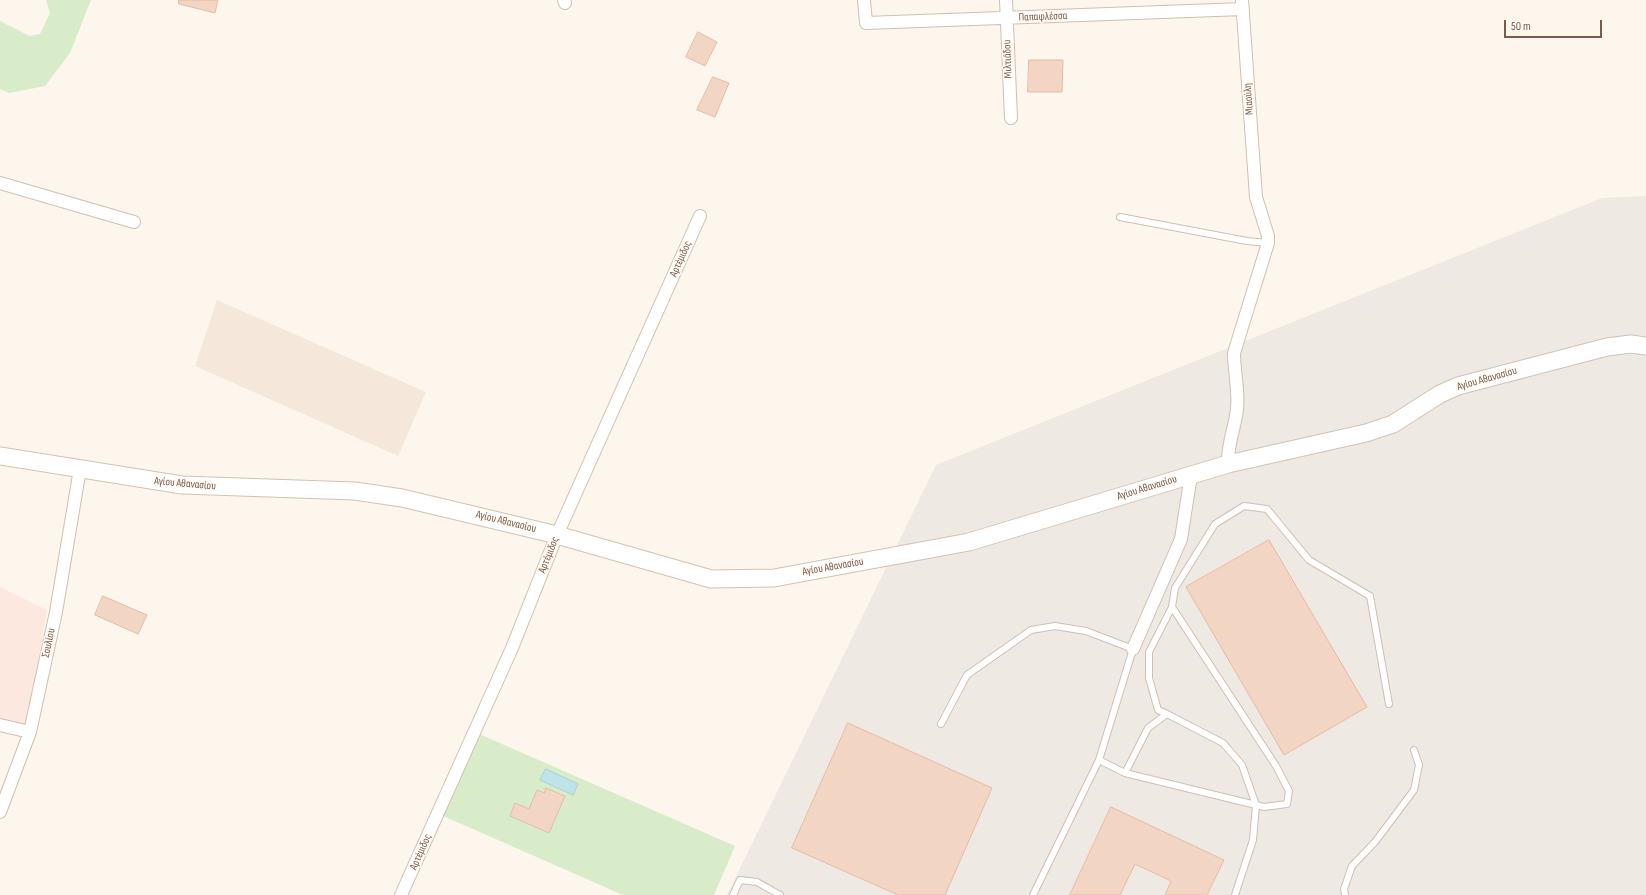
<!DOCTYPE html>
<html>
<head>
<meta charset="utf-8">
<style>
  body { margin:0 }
  #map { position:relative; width:1646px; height:895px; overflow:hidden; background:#fdf6ec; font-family:"Sofia Sans Condensed",sans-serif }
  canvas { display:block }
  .scale { position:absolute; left:1504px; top:20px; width:98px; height:18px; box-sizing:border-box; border:2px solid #7a5c4d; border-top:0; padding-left:5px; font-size:12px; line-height:14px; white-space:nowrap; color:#7a5c4d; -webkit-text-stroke:3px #fffaf3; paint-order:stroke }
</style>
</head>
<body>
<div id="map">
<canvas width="1646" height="895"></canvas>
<div class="scale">50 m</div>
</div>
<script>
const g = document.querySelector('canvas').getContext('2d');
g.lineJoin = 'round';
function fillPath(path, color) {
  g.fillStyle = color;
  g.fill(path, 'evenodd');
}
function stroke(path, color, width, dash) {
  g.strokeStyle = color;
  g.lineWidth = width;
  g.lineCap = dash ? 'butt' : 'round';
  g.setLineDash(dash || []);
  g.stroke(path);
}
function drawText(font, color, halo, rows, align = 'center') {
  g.font = font + ' "Sofia Sans Condensed",sans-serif';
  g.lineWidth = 3;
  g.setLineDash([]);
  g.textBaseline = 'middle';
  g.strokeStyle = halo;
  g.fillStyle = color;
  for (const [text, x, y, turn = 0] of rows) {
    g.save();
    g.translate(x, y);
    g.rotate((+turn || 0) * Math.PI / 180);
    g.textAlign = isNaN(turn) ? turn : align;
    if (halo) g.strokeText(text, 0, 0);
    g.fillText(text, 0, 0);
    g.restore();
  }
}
const residential = new Path2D(`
  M 217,300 L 426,392 L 398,456 L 195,366 Z`);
const commercial = new Path2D(`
  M 0,587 L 47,610 L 27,725 L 0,719 Z`);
const industrial = new Path2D(`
  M 1646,196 L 1646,895 L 727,895 L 936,465 L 1602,198 Z`);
const green = new Path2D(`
  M 46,0 L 91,0 L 70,53 L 45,86 L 9,93 L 0,89 L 0,21 L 30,36 L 40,34 L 50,13 Z
  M 477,733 L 735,846 L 714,895 L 623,895 L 441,815 Z`);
const water = new Path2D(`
  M 546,769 L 578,784 L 573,795 L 540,780 Z`);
const building = new Path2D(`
  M 179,0 L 218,0 L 215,13 L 179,4 Z
  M 698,32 L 717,42 L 705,66 L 686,57 Z
  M 1029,60 L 1063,60 L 1062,92 L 1028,92 Z
  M 713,77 L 729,83 L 715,117 L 697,110 Z
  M 1269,540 L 1367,707 L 1284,755 L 1186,587 Z
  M 103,596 L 147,615 L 138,634 L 95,615 Z
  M 848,723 L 992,788 L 945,895 L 898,895 L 792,848 Z
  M 546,788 L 565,796 L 549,833 L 510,816 L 515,803 L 529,809 L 537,790 L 544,793 Z
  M 1111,807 L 1224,860 L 1207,895 L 1165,895 L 1171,881 L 1135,864 L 1120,895 L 1070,895 Z`);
const lane = new Path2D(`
  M 1120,217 L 1247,241 L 1268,243
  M 1167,714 L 1158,710 L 1149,678 L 1149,652 L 1172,607
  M 941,724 L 967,675 L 1031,630 L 1055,626 L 1086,631 L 1133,649 L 1099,760 L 1033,895
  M 1099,760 L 1125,773 L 1264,807 L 1287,804 L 1289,791 L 1276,766 L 1172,607 L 1175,588 L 1215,524 L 1244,506 L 1267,509 L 1309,560 L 1370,596 L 1389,704
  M 1125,773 L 1148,728 L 1167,714 L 1223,743 L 1242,765 L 1256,805 L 1253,840 L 1235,895
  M 733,895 L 740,880 L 757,882 L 780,895
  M 1345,895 L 1344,889 L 1352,866 L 1375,842 L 1414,790 L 1419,765 L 1414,750`);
const street = new Path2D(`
  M 564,0 L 565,3
  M 864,0 L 866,23 L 1243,9
  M 1006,0 L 1011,118
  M 0,183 L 134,222
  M 1228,464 C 1227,445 1235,428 1237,409 C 1239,390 1234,372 1234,353 L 1268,243 L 1268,236 L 1256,197 L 1242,0
  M 1133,649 L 1181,539 L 1191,475
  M 0,725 L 30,732
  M 0,812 L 30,732 L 56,612 L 80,469
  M 401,895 L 512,648 L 557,535 L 700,216`);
const secondary = new Path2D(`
  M 0,456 L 182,485 L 355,491 L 402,498 L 557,535 L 711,579 L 774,578 L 969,542 L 1228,464 L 1366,433 L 1393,424 L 1440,394 L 1458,386 L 1607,347 L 1631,344 L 1646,346`);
const streetNames = [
  ["Παπαφλέσσα",1043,17,-2],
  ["Μιλτιάδου",1008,59,-92],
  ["Μιαούλη",1249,99,-94],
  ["Αρτέμιδος",681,259,-66],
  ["Αγίου Αθανασίου",1487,379,-16],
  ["Αγίου Αθανασίου",185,484,5],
  ["Αγίου Αθανασίου",1147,488,-17],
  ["Αγίου Αθανασίου",506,522,14],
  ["Αρτέμιδος",549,555,-68],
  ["Αγίου Αθανασίου",833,567,-10],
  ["Σουλίου",49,643,-78],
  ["Αρτέμιδος",421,852,-66]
];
fillPath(residential, '#f5e8da');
fillPath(commercial, '#fde8e0');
fillPath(industrial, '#efe9e4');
fillPath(green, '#d8ecc9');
fillPath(water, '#bfe3e8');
stroke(water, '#a5d3da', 1);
fillPath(building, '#f3d5c3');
stroke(building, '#e6bba3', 1);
stroke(lane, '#d1beb0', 8);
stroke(street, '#d1beb0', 14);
stroke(secondary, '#d6c0b0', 19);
stroke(lane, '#fff', 6);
stroke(street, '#fff', 12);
stroke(secondary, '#fff', 17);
drawText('11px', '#7a5c4d', '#fffaf3', streetNames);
</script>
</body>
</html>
